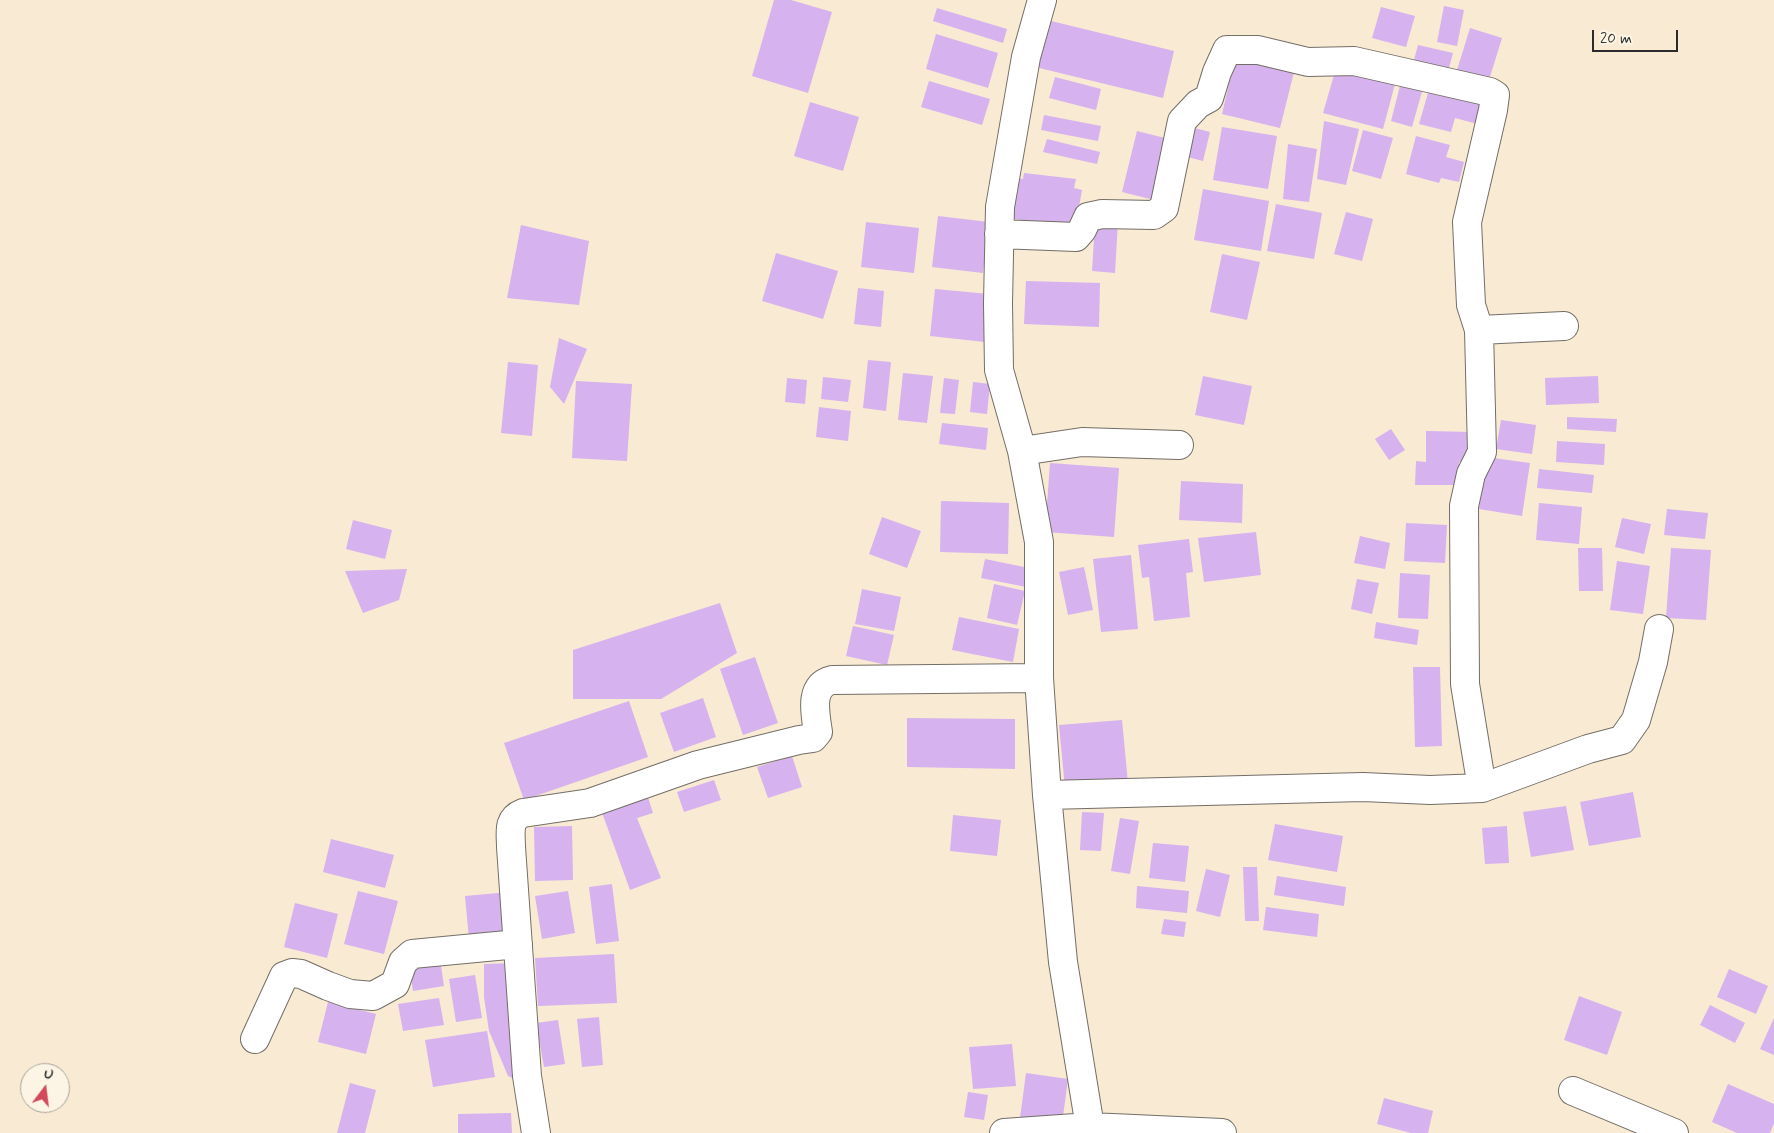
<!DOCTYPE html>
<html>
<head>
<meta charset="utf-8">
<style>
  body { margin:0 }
  #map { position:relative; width:1774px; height:1133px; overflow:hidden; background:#f9ead4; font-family:Mynerve,sans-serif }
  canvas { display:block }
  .north { position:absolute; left:20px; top:1063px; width:50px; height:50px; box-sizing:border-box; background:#fcf5e5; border:1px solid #a8a49b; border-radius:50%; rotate:15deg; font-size:14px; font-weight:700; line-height:20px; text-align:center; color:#2b2b2b }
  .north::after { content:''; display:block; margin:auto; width:18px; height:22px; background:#d1495b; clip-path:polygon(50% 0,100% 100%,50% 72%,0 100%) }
  .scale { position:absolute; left:1592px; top:30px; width:86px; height:22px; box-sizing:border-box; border:2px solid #2b2b2b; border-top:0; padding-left:6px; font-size:15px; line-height:18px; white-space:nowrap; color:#2b2b2b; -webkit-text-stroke:4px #fcf5e5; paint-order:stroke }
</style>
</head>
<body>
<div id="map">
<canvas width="1774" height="1133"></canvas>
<div class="north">U</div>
<div class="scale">20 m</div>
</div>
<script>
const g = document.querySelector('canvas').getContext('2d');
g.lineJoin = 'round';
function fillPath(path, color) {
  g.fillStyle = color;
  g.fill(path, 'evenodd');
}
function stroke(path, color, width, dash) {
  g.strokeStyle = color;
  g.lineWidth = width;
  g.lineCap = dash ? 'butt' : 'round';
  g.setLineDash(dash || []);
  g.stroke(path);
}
const building = new Path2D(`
  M 774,0 L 791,0 L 832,12 L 808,93 L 752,76 Z
  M 1444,6 L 1464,10 L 1457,46 L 1437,42 Z
  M 1381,7 L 1415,16 L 1406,47 L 1372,38 Z
  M 937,8 L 1007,29 L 1003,43 L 933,21 Z
  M 1043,19 L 1174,51 L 1163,98 L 1031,66 Z
  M 1470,28 L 1502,38 L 1489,80 L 1457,70 Z
  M 936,34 L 998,53 L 988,88 L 926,69 Z
  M 1418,45 L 1453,53 L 1449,68 L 1414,60 Z
  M 1236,54 L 1295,68 L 1280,128 L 1222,114 Z
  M 1336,68 L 1395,84 L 1383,129 L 1323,113 Z
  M 1055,77 L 1101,89 L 1096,110 L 1049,98 Z
  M 929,81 L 990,99 L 982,125 L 921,107 Z
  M 1401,82 L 1423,88 L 1412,127 L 1391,121 Z
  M 1430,86 L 1491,103 L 1485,126 L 1455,118 L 1451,132 L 1419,124 Z
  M 810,102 L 859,117 L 843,171 L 794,156 Z
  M 1044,115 L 1101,126 L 1098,141 L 1041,130 Z
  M 1324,121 L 1359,129 L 1346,185 L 1317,179 Z
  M 1183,125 L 1210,132 L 1203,161 L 1176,154 Z
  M 1222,127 L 1277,136 L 1268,189 L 1213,180 Z
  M 1363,130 L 1393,138 L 1381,179 L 1352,171 Z
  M 1137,131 L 1177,141 L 1162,202 L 1122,192 Z
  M 1416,136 L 1450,145 L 1446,157 L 1464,162 L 1459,182 L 1441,178 L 1439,183 L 1406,174 Z
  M 1047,139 L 1100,152 L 1097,164 L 1043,152 Z
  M 1288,144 L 1317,149 L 1309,202 L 1283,199 Z
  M 1024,173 L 1076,179 L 1074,188 L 1082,190 L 1075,230 L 1010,218 L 1016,178 L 1023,179 Z
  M 1203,189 L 1269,201 L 1261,251 L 1194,240 Z
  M 1276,204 L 1322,213 L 1314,259 L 1267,251 Z
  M 1346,212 L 1373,219 L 1362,261 L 1334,254 Z
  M 938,216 L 989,222 L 983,273 L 932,267 Z
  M 1095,221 L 1118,222 L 1115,273 L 1092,271 Z
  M 866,222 L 919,228 L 914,273 L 861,267 Z
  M 521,225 L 589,241 L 579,305 L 507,298 Z
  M 776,253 L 838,271 L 823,319 L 762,301 Z
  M 1222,254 L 1260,262 L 1247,320 L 1210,312 Z
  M 1026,281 L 1100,283 L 1099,327 L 1024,324 Z
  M 858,288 L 884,291 L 881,327 L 854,324 Z
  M 935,289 L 989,294 L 985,342 L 930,336 Z
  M 559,338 L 587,349 L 564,404 L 550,387 Z
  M 868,360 L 891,362 L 886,411 L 863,408 Z
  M 508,362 L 538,365 L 532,436 L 501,433 Z
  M 903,373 L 933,376 L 927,423 L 898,420 Z
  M 1203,376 L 1252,386 L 1244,425 L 1195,415 Z
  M 1598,376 L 1599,403 L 1546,405 L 1545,378 Z
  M 823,377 L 851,380 L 848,402 L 821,399 Z
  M 787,378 L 807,380 L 805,404 L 785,402 Z
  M 944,378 L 959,380 L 955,414 L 940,413 Z
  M 576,381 L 632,384 L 627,461 L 572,458 Z
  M 973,382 L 990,384 L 987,414 L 970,412 Z
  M 819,407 L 851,411 L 848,441 L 816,437 Z
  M 1567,417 L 1617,419 L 1616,432 L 1567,429 Z
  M 1501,420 L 1536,425 L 1532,454 L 1496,449 Z
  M 942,423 L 988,428 L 986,450 L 939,444 Z
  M 1391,429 L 1405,450 L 1389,460 L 1375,439 Z
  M 1426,431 L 1473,432 L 1473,462 L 1459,462 L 1459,485 L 1415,485 L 1416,461 L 1426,462 Z
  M 1557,441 L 1605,444 L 1604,465 L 1556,462 Z
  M 1486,457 L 1530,463 L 1522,516 L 1479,509 Z
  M 1050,463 L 1119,468 L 1114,537 L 1045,532 Z
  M 1539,469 L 1594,475 L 1592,493 L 1537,488 Z
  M 1181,481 L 1243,484 L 1242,523 L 1179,520 Z
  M 941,501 L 1009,503 L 1008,554 L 940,552 Z
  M 1539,503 L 1582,507 L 1579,544 L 1536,540 Z
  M 1667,509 L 1708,513 L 1705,539 L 1664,535 Z
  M 882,517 L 921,531 L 907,568 L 869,554 Z
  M 1622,518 L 1651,524 L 1644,554 L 1615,547 Z
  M 353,520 L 392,530 L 385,559 L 346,549 Z
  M 1406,523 L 1447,525 L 1445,563 L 1404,561 Z
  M 1256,532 L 1261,575 L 1204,582 L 1198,538 Z
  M 1360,536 L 1390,543 L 1385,569 L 1354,563 Z
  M 1189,539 L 1193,572 L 1186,573 L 1190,617 L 1154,621 L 1149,577 L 1142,578 L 1138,545 Z
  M 1578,548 L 1602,548 L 1603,591 L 1579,591 Z
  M 1671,548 L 1711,550 L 1706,620 L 1666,618 Z
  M 1131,555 L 1138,629 L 1101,632 L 1093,559 Z
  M 985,559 L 1029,568 L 1026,587 L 981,578 Z
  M 1617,561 L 1650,566 L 1643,614 L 1610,610 Z
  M 1084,567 L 1093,610 L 1068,615 L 1059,572 Z
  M 407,569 L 399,600 L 363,613 L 345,571 Z
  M 1400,573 L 1430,575 L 1428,619 L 1398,618 Z
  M 1357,579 L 1379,583 L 1372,614 L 1351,609 Z
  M 994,584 L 1025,591 L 1017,625 L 987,618 Z
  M 862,589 L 901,597 L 894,631 L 855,624 Z
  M 720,603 L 737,653 L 661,699 L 573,699 L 573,650 Z
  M 959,617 L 1019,629 L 1013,662 L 952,650 Z
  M 1376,622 L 1419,630 L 1417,645 L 1374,638 Z
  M 853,626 L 894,635 L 887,665 L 846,656 Z
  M 755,657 L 778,723 L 743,735 L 720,669 Z
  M 1413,667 L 1440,667 L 1442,746 L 1415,747 Z
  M 703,698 L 716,737 L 674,752 L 660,713 Z
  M 629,701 L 648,757 L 524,800 L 504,743 Z
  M 907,718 L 1015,719 L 1015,769 L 907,767 Z
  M 1122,720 L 1128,783 L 1065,788 L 1059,725 Z
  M 792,756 L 802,787 L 768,798 L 757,767 Z
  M 714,780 L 721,800 L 684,812 L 677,792 Z
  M 646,791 L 653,813 L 637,818 L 661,878 L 630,890 L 600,807 Z
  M 1633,792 L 1641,837 L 1589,846 L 1580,802 Z
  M 1566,806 L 1574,850 L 1531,857 L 1523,812 Z
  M 1082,812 L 1104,813 L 1101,851 L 1080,850 Z
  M 953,815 L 1001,820 L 997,856 L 950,851 Z
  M 1120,818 L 1139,821 L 1130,874 L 1111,871 Z
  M 1275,824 L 1343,836 L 1337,872 L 1268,860 Z
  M 572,826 L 573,880 L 535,881 L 534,827 Z
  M 1507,826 L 1509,863 L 1485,864 L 1482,828 Z
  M 331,839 L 394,855 L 385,888 L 323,872 Z
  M 1153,843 L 1189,846 L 1185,882 L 1149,878 Z
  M 1243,867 L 1257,867 L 1259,921 L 1245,921 Z
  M 1206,869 L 1230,875 L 1220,917 L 1196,911 Z
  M 1277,876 L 1346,887 L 1344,906 L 1274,895 Z
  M 612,884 L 619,941 L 596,944 L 589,887 Z
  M 1137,886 L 1189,891 L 1187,913 L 1136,908 Z
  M 358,891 L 398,901 L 384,954 L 344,944 Z
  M 568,891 L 575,933 L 542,939 L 535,896 Z
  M 509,892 L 513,935 L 469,939 L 465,896 Z
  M 295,903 L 338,914 L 327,958 L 284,947 Z
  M 1266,907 L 1319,914 L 1317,937 L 1263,930 Z
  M 1164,919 L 1186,922 L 1184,937 L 1161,934 Z
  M 614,954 L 617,1003 L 538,1006 L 535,958 Z
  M 440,959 L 444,986 L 413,991 L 409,964 Z
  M 516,963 L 523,1083 L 508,1076 L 489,1031 L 484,997 L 484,964 Z
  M 1729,969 L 1768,986 L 1756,1014 L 1717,997 Z
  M 475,975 L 482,1018 L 456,1022 L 449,979 Z
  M 1579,996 L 1622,1012 L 1607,1055 L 1564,1040 Z
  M 439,998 L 444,1025 L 403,1031 L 398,1004 Z
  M 328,1002 L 376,1014 L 366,1054 L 318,1042 Z
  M 1710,1005 L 1745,1023 L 1735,1043 L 1700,1025 Z
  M 599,1017 L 603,1065 L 582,1067 L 577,1019 Z
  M 1774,1018 L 1774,1055 L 1760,1049 Z
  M 558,1020 L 565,1064 L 544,1067 L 536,1023 Z
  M 487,1031 L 495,1077 L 433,1087 L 425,1040 Z
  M 1012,1044 L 1016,1086 L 973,1089 L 969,1047 Z
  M 1026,1073 L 1068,1079 L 1062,1124 L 1020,1118 Z
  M 350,1083 L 376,1090 L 365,1133 L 337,1133 Z
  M 1728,1084 L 1774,1104 L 1774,1123 L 1770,1133 L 1737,1133 L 1712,1122 Z
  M 968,1092 L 988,1095 L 984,1120 L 964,1117 Z
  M 1384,1098 L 1433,1111 L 1428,1133 L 1411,1133 L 1377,1124 Z
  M 511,1113 L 512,1133 L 458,1133 L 458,1114 Z`);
const minor = new Path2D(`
  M 1042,0 L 1026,57 L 1000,207 L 998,303 L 999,370 L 1022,451 L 1039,542 L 1039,678 L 1047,795 L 1063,962 L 1090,1127 L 1089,1133
  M 999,234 L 1076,237 L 1082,230 L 1088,217 L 1102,214 L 1154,215 L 1164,208 L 1182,121 L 1198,104 L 1209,98 L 1217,72 L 1227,50 L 1258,50 L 1308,62 L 1354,61 L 1490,92 L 1495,95 L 1493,110 L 1467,222 L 1471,305 L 1479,330
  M 1022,451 L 1082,442 L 1179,445
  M 1482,788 L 1465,684 L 1464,506 L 1471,474 L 1482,452 L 1479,330 L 1564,326
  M 1047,795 L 1363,787 L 1430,790 L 1482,788 L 1588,749 L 1622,740 L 1636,720 L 1653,662 L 1659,629
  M 255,1039 L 284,976 L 292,973 L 301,974 L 328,986 L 350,994 L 373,996 L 395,984 L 403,962 L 412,954 L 518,944
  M 1573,1091 L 1674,1133
  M 536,1133 L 527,1076 L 511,847 C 511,833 507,819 523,813 L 590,803 L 698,765 L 799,740 L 813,738 L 818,732 C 815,712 809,686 832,680 L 1039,678
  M 1004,1133 L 1090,1127 L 1222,1133`);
fillPath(building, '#d6b2ee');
stroke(minor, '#736e66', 30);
stroke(minor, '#fff', 28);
</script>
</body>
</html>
